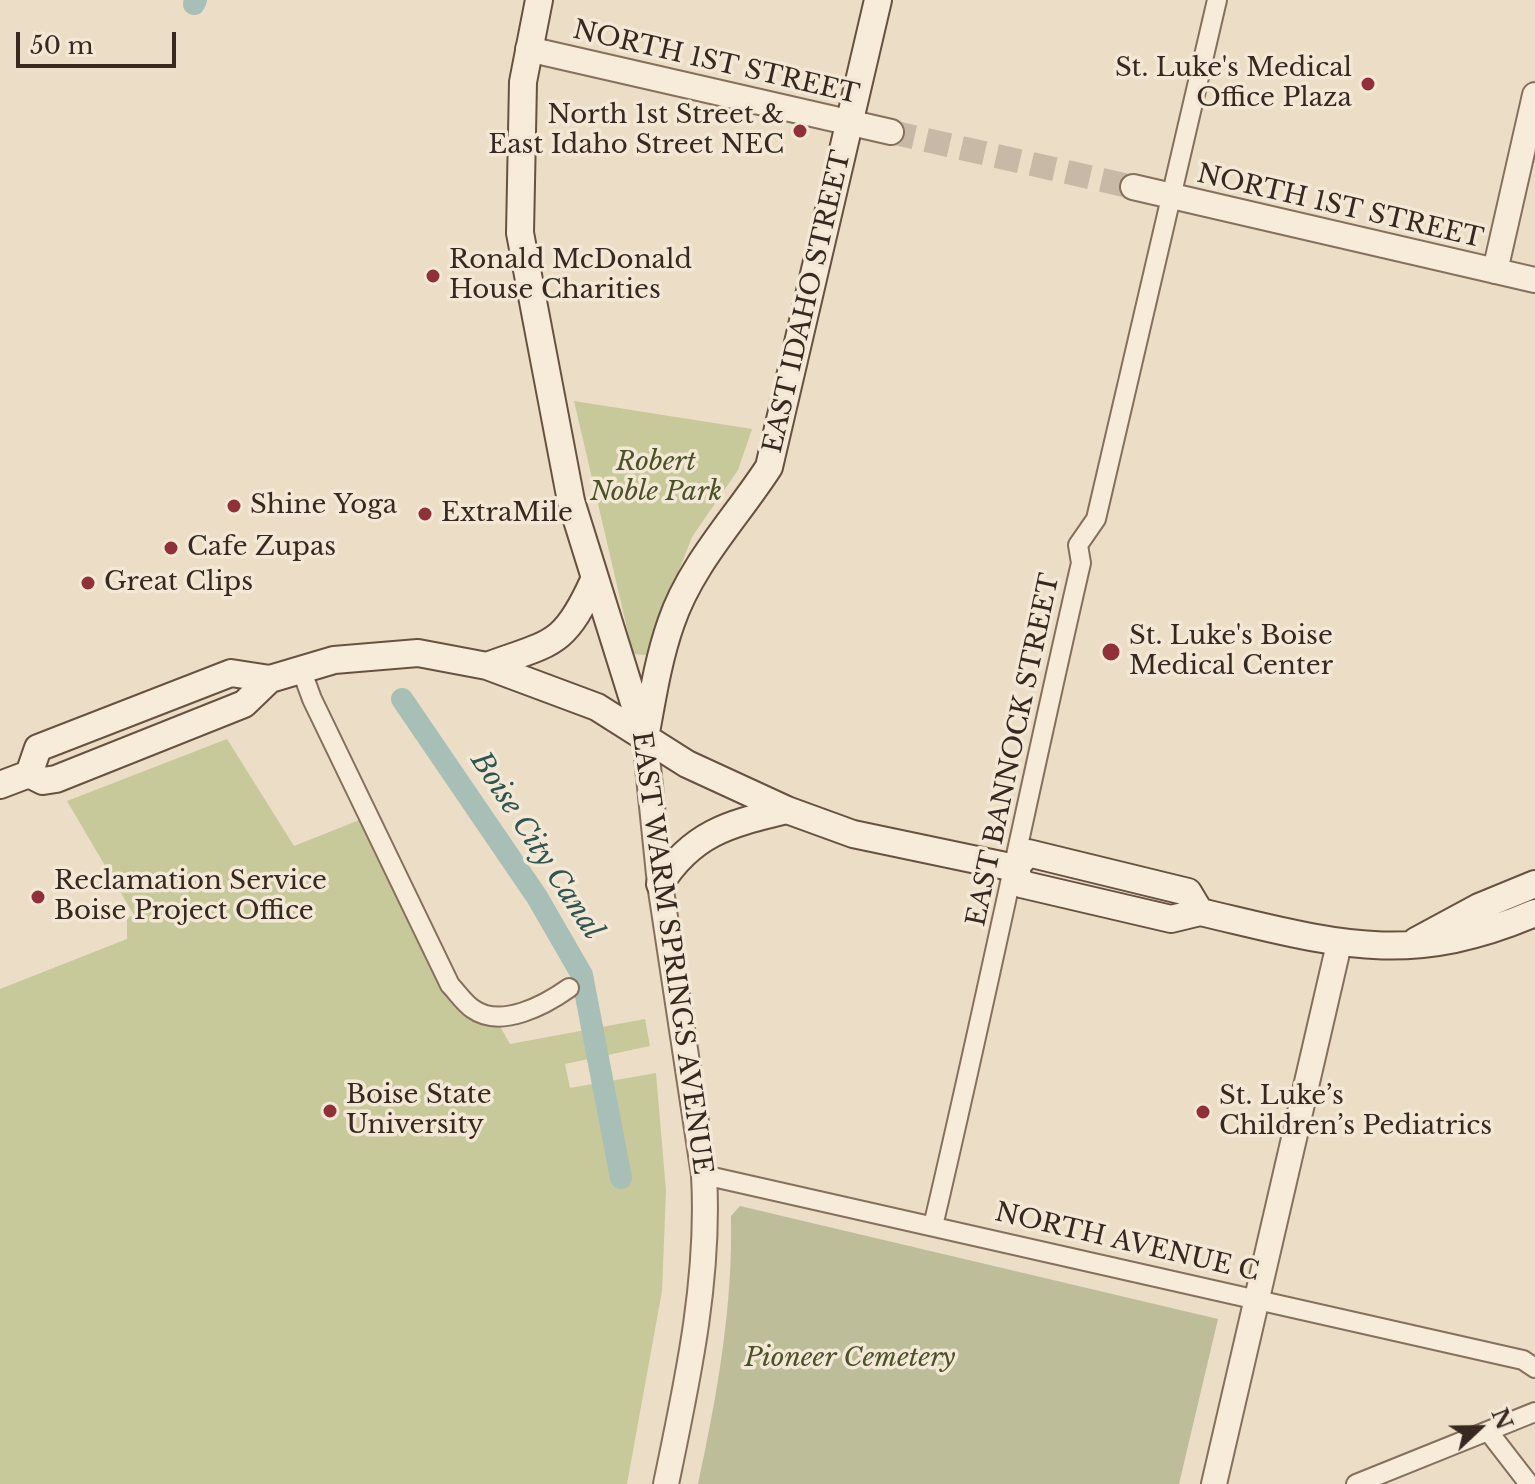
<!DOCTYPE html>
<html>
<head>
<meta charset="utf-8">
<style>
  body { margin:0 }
  #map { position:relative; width:1535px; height:1484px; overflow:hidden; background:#ebddc6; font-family:"Libre Baskerville",serif }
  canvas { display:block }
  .north { position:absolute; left:1439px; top:1388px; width:80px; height:80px; -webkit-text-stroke:6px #f3e8d6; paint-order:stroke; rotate:68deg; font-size:22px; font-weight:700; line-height:32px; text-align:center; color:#372920 }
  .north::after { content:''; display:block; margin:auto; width:28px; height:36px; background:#372920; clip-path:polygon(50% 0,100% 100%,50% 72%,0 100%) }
  .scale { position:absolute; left:16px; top:32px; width:160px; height:36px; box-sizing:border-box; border:4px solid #372920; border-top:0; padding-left:10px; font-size:24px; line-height:28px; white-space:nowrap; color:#372920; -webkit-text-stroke:6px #f3e8d6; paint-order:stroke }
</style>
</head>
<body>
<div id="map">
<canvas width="1535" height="1484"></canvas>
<div class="north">N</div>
<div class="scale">50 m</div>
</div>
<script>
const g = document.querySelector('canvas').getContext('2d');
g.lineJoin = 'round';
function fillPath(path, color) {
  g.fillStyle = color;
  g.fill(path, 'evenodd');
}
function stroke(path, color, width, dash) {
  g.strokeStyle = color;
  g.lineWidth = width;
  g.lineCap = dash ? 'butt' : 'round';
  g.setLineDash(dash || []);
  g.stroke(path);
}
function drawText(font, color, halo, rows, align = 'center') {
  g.font = font + ' "Libre Baskerville",serif';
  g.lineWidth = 7;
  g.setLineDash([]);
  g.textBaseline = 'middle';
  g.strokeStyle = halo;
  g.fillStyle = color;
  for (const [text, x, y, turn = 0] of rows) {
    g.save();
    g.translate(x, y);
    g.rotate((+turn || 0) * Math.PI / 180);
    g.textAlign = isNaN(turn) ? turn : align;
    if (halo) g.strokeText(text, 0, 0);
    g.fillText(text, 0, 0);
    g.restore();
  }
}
const green = new Path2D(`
  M 574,401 L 752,429 L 738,470 L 692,537 L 646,655 L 633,654 Z
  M 227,739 L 294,846 L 362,819 L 476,1013 L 491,1010 L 510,1044 L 645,1019 L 650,1046 L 565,1064 L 570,1088 L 656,1073 L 666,1191 L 662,1291 L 627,1484 L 0,1484 L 0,989 L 127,939 L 127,918 L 134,915 L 67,801 Z`);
const cemetery = new Path2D(`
  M 740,1206 L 1218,1319 L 1179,1484 L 698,1484 C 717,1395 733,1308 731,1216 Z`);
const canal = new Path2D(`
  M 194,4 L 196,0
  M 402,699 L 537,897 L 582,975 L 621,1178`);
const tertiaryTunnel = new Path2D(`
  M 891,132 L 1133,187`);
const minor = new Path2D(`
  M 301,669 L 312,699 L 450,985 C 457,992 464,1003 473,1009 C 501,1029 545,1005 569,988
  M 704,1175 L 1523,1360 L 1535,1368
  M 933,1226 C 985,1006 1030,784 1081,563 L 1078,545 L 1096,519 L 1217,0
  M 1488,1431 L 1529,1484
  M 1356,1484 L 1535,1412`);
const tertiary = new Path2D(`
  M 528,49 L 891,132
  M 1133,187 L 1535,280
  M 1495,271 L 1535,95
  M 645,738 L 660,884 L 704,1175 C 710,1279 687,1383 666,1484
  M 1214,1484 L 1339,944`);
const secondary = new Path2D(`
  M 539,0 L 523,82 L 520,233 L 571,501 L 645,738
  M 487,666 C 552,642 564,647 594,580
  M 645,738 C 652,700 658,660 671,623 C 691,564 736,518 769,467 L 878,0
  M 29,774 L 38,748 L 231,673 L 270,679
  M 0,785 L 29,774 L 43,781 L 56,779 L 244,704 L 270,679 L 334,660 L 418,653 L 487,666 L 597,707 L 687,764 L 787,810 L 853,834 L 1015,868
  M 1028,853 L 1188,892 L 1200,912 L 1171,919 L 1021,884 L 1015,868 Z
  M 660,884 C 693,832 730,824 787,810
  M 1200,912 C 1330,942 1405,969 1535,913
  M 1416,941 L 1479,907 L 1535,884`);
const markers = [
  [1368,84,8,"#90313a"],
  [800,131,8,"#90313a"],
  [433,276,8,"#90313a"],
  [234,506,8,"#90313a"],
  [425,514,8,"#90313a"],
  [171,548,8,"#90313a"],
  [88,583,8,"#90313a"],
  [1111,652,10,"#90313a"],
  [38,897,8,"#90313a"],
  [330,1111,8,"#90313a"],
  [1203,1112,8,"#90313a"]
];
const streetNames = [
  ["NORTH 1ST STREET",716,63,13],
  ["NORTH 1ST STREET",1340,207,13],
  ["EAST IDAHO STREET",808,302,-77],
  ["EAST BANNOCK STREET",1014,750,-78],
  ["EAST WARM SPRINGS AVENUE",671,953,82],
  ["NORTH AVENUE C",1127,1243,13]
];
const poiNames = [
  ["St. Luke's Medical",1352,69,"right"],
  ["Office Plaza",1352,99,"right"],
  ["North 1st Street &",784,116,"right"],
  ["East Idaho Street NEC",784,146,"right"],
  ["Ronald McDonald",449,261],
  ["House Charities",449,291],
  ["Shine Yoga",250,506],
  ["ExtraMile",441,514],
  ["Cafe Zupas",187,548],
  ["Great Clips",104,583],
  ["St. Luke's Boise",1129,637],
  ["Medical Center",1129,667],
  ["Reclamation Service",54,882],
  ["Boise Project Office",54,912],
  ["Boise State",346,1096],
  ["University",346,1126],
  ["St. Luke’s",1219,1097],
  ["Children’s Pediatrics",1219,1127]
];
const parkNames = [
  ["Robert",656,463],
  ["Noble Park",656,493],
  ["Pioneer Cemetery",850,1359]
];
const waterNames = [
  ["Boise City Canal",536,846,57]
];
fillPath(green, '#c7c99b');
fillPath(cemetery, '#bdbe99');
stroke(canal, '#a7bfb6', 22);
stroke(tertiaryTunnel, '#c7b9a5', 24, [24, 12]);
stroke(minor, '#856f5d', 22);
stroke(tertiary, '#856f5d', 28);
stroke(secondary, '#675140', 30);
stroke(minor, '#f7ebd9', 18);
stroke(tertiary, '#f7ebd9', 24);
stroke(secondary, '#f7ebd9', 26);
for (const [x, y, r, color] of markers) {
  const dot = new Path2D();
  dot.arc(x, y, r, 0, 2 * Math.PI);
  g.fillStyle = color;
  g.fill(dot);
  stroke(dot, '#f3e8d6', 3);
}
drawText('26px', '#372920', '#f3e8d6', streetNames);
drawText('26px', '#372920', '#f3e8d6', poiNames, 'left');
drawText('italic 26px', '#4b5228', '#f3e8d6', parkNames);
drawText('italic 28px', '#305550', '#f3e8d6', waterNames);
</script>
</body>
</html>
